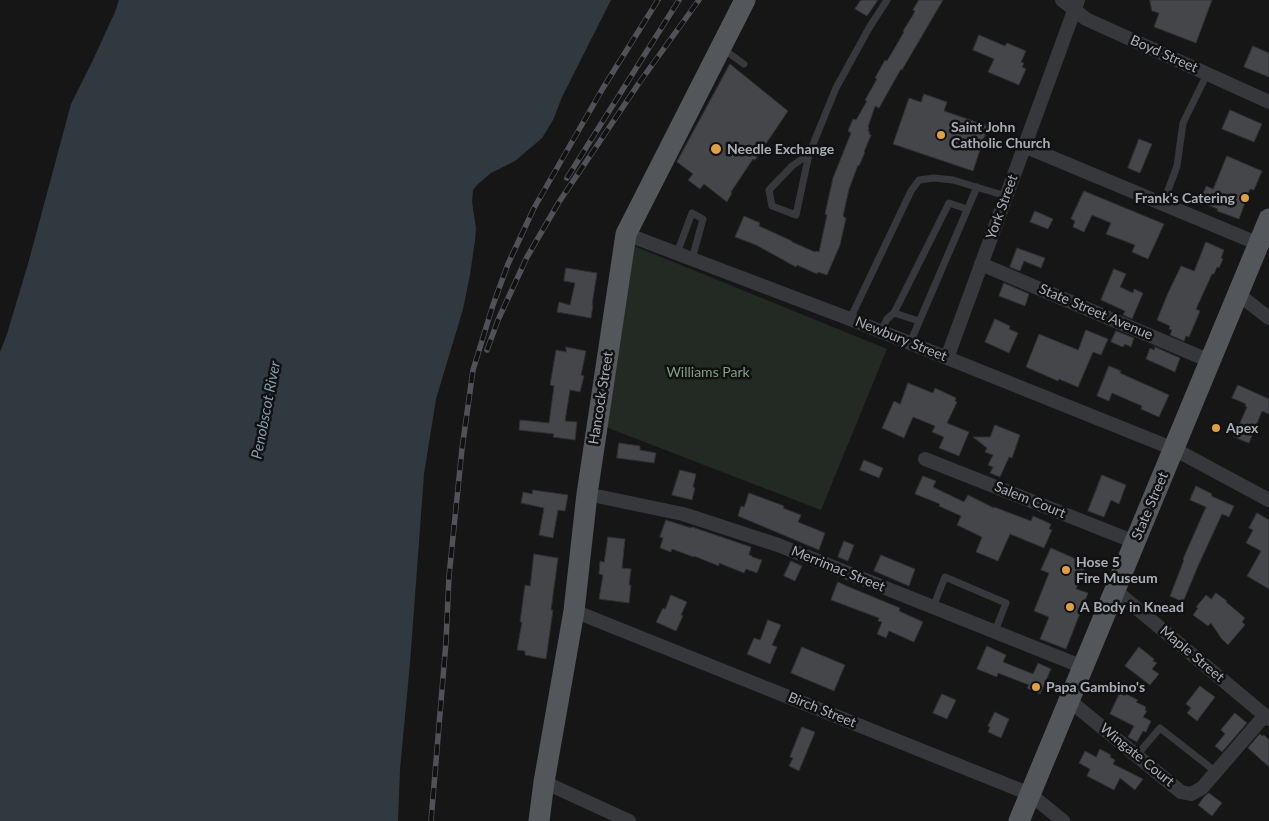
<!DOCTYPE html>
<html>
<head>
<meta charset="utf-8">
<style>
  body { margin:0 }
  canvas { display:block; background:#161617 }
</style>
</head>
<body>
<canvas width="1269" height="821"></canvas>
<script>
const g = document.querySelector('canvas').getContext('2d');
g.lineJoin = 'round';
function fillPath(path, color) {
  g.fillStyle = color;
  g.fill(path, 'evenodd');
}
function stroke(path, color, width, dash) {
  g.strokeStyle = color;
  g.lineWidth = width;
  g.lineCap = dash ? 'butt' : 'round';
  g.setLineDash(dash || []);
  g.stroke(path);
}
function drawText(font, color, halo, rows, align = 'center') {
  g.font = font + ' Lato,sans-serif';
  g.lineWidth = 5;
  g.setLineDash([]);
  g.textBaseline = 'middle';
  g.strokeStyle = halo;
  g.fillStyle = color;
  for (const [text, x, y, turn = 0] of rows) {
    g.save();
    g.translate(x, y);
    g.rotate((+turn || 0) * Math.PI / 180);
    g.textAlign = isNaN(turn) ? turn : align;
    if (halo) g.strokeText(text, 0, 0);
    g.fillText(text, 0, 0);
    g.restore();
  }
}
const green = new Path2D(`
  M 629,244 L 887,349 L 821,510 L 603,426 Z`);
const water = new Path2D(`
  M 119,0 L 611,0 L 562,97 L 553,120 L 542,138 L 515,161 L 491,173 L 477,185 L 473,190 L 472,202 L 476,228 L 475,240 L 470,275 L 463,309 L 436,399 L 424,474 L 410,663 L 400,769 L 398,821 L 0,821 L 0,352 L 7,334 L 28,264 L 71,104 L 93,60 L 115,12 Z`);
const building = new Path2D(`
  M 861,0 L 878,0 L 867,16 L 855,9 Z
  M 919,0 L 943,0 L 902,70 L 901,69 L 879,108 L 875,106 L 868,127 L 869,128 L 868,131 L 870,132 L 869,134 L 871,135 L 864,152 L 865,152 L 859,166 L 858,165 L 849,189 L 843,216 L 844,217 L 846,218 L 840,245 L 827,275 L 818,272 L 817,274 L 797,265 L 796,267 L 756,245 L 735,237 L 744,216 L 760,223 L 759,226 L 792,241 L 792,242 L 815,252 L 816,251 L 819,252 L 827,215 L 825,214 L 833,178 L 851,133 L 848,131 L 853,119 L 856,120 L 867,101 L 865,100 L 877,79 L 875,78 L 885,60 L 887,61 L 904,32 L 903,31 L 913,15 L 915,11 L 913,10 Z
  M 1150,0 L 1212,0 L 1196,43 L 1154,27 L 1159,13 L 1152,11 Z
  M 979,35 L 1005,46 L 1007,43 L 1026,51 L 1021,62 L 1024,63 L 1022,67 L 1026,69 L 1019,85 L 988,72 L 994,59 L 973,50 Z
  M 1253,46 L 1269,53 L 1269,77 L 1244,67 Z
  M 730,64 L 788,111 L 755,160 L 753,159 L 731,192 L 732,193 L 727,202 L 704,184 L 700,189 L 688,180 L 693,174 L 677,162 Z
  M 924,94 L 947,102 L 944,111 L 988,126 L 973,171 L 893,144 L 909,98 L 921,102 Z
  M 1230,110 L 1262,124 L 1254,142 L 1222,129 Z
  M 1139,139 L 1152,144 L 1140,173 L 1128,168 Z
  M 1227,156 L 1262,171 L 1254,190 L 1250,189 L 1239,219 L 1217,211 L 1218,209 L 1200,202 L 1206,186 L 1213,189 Z
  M 1084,191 L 1164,224 L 1148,259 L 1132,252 L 1135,245 L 1106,234 L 1111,223 L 1092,215 L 1084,232 L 1073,227 L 1075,221 L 1071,219 Z
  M 1035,211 L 1053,219 L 1048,229 L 1030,222 Z
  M 1206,242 L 1224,250 L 1221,258 L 1223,259 L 1219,268 L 1217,267 L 1214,274 L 1212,274 L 1196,309 L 1200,311 L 1189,337 L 1186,336 L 1184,341 L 1170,335 L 1172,330 L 1169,329 L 1170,326 L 1157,320 L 1168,293 L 1181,266 L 1194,271 Z
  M 1017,248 L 1045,258 L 1041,268 L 1024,261 L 1020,271 L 1010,267 Z
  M 566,268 L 597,273 L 592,305 L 593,305 L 591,318 L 557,312 L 559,302 L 570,305 L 575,283 L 564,281 Z
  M 1114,269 L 1126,274 L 1120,287 L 1133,293 L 1134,289 L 1143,293 L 1132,319 L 1123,315 L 1125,311 L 1101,300 Z
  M 1004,283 L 1029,294 L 1025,306 L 999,296 Z
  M 995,319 L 1010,326 L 1009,329 L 1018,333 L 1009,353 L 985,342 Z
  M 1086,330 L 1108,339 L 1101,355 L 1093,352 L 1078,387 L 1059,379 L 1058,381 L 1026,367 L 1039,334 L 1078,350 Z
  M 1116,331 L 1134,338 L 1131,347 L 1125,344 L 1123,347 L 1111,342 Z
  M 566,347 L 586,351 L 581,375 L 584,376 L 580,392 L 570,390 L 565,421 L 577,422 L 575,440 L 553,437 L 554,434 L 519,430 L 520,420 L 549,423 L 554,386 L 550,385 L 556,350 L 566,352 Z
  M 1155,347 L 1180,358 L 1175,372 L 1146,359 L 1150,348 L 1154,350 Z
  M 1109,366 L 1121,371 L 1120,373 L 1169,395 L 1159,417 L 1141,409 L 1142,406 L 1112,393 L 1109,401 L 1097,396 Z
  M 908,383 L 933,393 L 935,388 L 956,398 L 955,401 L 957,402 L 947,423 L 969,432 L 959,456 L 939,448 L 944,437 L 932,432 L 935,426 L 913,417 L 904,438 L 882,428 L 894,401 L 900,404 Z
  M 1238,385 L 1269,399 L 1269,414 L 1262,411 L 1249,443 L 1234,437 L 1247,407 L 1245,406 L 1246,404 L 1232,398 Z
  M 995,425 L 1020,435 L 1012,458 L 1009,457 L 1000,477 L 990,473 L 993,467 L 988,465 L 993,455 L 985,452 L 987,448 L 973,437 L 990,437 Z
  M 619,443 L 640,446 L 640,450 L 656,453 L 654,463 L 617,458 Z
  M 864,460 L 883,468 L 879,478 L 860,470 Z
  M 680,470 L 696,474 L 693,487 L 695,488 L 692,500 L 672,495 Z
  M 1102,475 L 1126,485 L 1119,504 L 1111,500 L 1104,517 L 1088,511 Z
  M 923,476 L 936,481 L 933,487 L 964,502 L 968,495 L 994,508 L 994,507 L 1031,521 L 1033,516 L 1051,524 L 1049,529 L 1052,530 L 1044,548 L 1010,534 L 998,561 L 976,552 L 982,537 L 957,525 L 961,516 L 939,506 L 940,504 L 915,494 Z
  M 1196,486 L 1212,494 L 1211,496 L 1234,506 L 1229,517 L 1222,514 L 1198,566 L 1183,602 L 1170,596 L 1184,560 L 1183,559 L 1206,507 L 1190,500 Z
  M 533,490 L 568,495 L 565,511 L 558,510 L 553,538 L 539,535 L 544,508 L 521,503 L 523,492 L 532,494 Z
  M 749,493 L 784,506 L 783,508 L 801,515 L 798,522 L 825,533 L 819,550 L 738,516 L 741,506 L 744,507 Z
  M 1257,513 L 1269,520 L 1269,589 L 1247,576 L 1261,551 L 1246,543 L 1253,530 L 1249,528 Z
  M 666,520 L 691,528 L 692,527 L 751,547 L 749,555 L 752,556 L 752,557 L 762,560 L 757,573 L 746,569 L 744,573 L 719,563 L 719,566 L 694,556 L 694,557 L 672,549 L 671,552 L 660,548 L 663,538 L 660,537 Z
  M 608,537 L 625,539 L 622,568 L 631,569 L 629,585 L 631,585 L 629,603 L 599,599 L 603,575 L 599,574 L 600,561 L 604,562 Z
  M 844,541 L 854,545 L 848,561 L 838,557 Z
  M 1051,548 L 1087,564 L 1076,589 L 1088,593 L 1066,649 L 1040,639 L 1049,617 L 1034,611 L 1049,573 L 1041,570 Z
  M 534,554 L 558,558 L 551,610 L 553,610 L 546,659 L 525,655 L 525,651 L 517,650 L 522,622 L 520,622 L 525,585 L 530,586 Z
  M 881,555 L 915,569 L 909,586 L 874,571 Z
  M 791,561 L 802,566 L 795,581 L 784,576 Z
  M 838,582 L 849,587 L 900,608 L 899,611 L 923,622 L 914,642 L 889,631 L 886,638 L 877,634 L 882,622 L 878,621 L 879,618 L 831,600 Z
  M 1216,593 L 1227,601 L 1226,602 L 1245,618 L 1242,622 L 1245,625 L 1228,645 L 1221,638 L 1211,623 L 1208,626 L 1193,615 L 1198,608 L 1196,607 L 1206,595 L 1211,599 Z
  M 671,595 L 687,602 L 681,615 L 683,616 L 676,631 L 656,622 L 663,608 L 665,609 Z
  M 768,620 L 781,625 L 772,645 L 777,647 L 770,664 L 747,654 L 754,638 L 760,640 Z
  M 987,646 L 1006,655 L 1003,662 L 1033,674 L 1038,663 L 1051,669 L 1040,694 L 1027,688 L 1029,685 L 998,673 L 997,677 L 977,669 Z
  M 802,647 L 845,665 L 834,691 L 791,673 Z
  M 1139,647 L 1154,659 L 1153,661 L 1157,663 L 1152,669 L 1159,674 L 1150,685 L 1125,666 Z
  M 1200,686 L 1215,697 L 1197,721 L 1187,713 L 1191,708 L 1186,704 Z
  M 1120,693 L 1125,696 L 1126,694 L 1138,700 L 1136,702 L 1146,707 L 1145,710 L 1147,711 L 1143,717 L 1151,721 L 1146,732 L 1143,731 L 1137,742 L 1128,737 L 1134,726 L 1110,714 Z
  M 942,694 L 956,700 L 947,719 L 933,713 Z
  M 995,712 L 1009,719 L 1001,738 L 988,732 L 990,727 L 988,726 Z
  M 1235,713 L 1247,723 L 1222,752 L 1215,746 L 1225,734 L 1221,730 Z
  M 802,727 L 815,732 L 799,771 L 789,766 L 793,758 L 790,757 Z
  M 1260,734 L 1262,736 L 1264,735 L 1269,740 L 1269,767 L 1248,748 Z
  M 1100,749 L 1111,755 L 1110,757 L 1115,760 L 1113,764 L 1143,779 L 1135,790 L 1120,778 L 1114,790 L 1087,776 L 1090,769 L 1079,763 L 1085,751 L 1096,757 Z
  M 1209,793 L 1222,803 L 1212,816 L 1198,805 L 1204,797 Z`);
const service = new Path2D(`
  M 723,49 L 744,64
  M 809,154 L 792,166 L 769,190 L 772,206 L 796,215 L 809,154 L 836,88 L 869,28 L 887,0
  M 1163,204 L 1177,166 L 1183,123 L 1207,74
  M 677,253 L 692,213 L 703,219 L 692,259
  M 894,313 L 919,321
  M 850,319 L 911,191 L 919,180 L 934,178 L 953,180 L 1006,196
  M 881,331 L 887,319 L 894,313 L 949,203 L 967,209
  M 910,343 L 977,187
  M 933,607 L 945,577 L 1006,603 L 995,631
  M 1137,755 L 1160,728 L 1216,772`);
const minor = new Path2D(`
  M 1062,0 L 1086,19 L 1269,102
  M 1024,146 L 1259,244
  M 626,234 L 850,319 L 1174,449 L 1269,500
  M 981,264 L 1210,361
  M 1238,294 L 1269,318
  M 947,358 L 1078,0
  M 925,459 L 1135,542
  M 587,494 L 683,514 L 778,545 L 1083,667
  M 1115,590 L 1269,719
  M 574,611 L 1030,794 L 1063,821
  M 1070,701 L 1181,792 L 1191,794 L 1202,788 L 1265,715
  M 544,782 L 629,821`);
const primary = new Path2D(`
  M 539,821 L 544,782 L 574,611 L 587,494 L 626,234 L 745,0
  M 1019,821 L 1269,219`);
const rail = new Path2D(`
  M 567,178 L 679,0
  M 487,350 L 498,320 L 527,257 L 559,202 L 639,83 L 699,0
  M 431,821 L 446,642 L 449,576 L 462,449 L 473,370 L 493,305 L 508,264 L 534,208 L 603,88 L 658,0`);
const markers = [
  [941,135,5,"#df9f46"],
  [716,149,6,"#df9f46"],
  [1245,198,5,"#df9f46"],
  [1216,428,5,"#df9f46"],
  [1066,570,5,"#df9f46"],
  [1070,607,5,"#df9f46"],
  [1036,687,5,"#df9f46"]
];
const streetNames = [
  ["Boyd Street",1164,54,24],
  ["York Street",1002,207,-70],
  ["State Street Avenue",1096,312,23],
  ["Newbury Street",901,339,22],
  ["Hancock Street",601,398,-81],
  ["Salem Court",1030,500,22],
  ["State Street",1150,506,-67],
  ["Merrimac Street",838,569,22],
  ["Maple Street",1192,654,40],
  ["Birch Street",822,710,22],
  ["Wingate Court",1137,755,39]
];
const poiNames = [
  ["Saint John",951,127],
  ["Catholic Church",951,143],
  ["Needle Exchange",727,149],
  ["Frank's Catering",1235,198,"right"],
  ["Apex",1226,428],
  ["Hose 5",1076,562],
  ["Fire Museum",1076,578],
  ["A Body in Knead",1080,607],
  ["Papa Gambino's",1046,687]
];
const parkNames = [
  ["Williams Park",708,372]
];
const waterNames = [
  ["Penobscot River",266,410,-79]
];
fillPath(green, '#222a23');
fillPath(water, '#30393f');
fillPath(building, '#45464a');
stroke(building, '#303033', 1);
stroke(service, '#37383c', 7);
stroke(minor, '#37383c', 14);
stroke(primary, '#53565b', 21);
stroke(rail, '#505257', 5.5);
stroke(rail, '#111112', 4, [11]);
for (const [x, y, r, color] of markers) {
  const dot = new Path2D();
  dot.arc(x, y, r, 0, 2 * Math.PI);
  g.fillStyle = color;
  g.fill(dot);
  stroke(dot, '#111112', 2);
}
drawText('14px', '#a9aeb6', '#111112', streetNames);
drawText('bold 14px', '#a9aeb6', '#111112', poiNames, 'left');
drawText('14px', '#839f82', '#111112', parkNames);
drawText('italic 15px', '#849dae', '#111112', waterNames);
</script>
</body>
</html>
